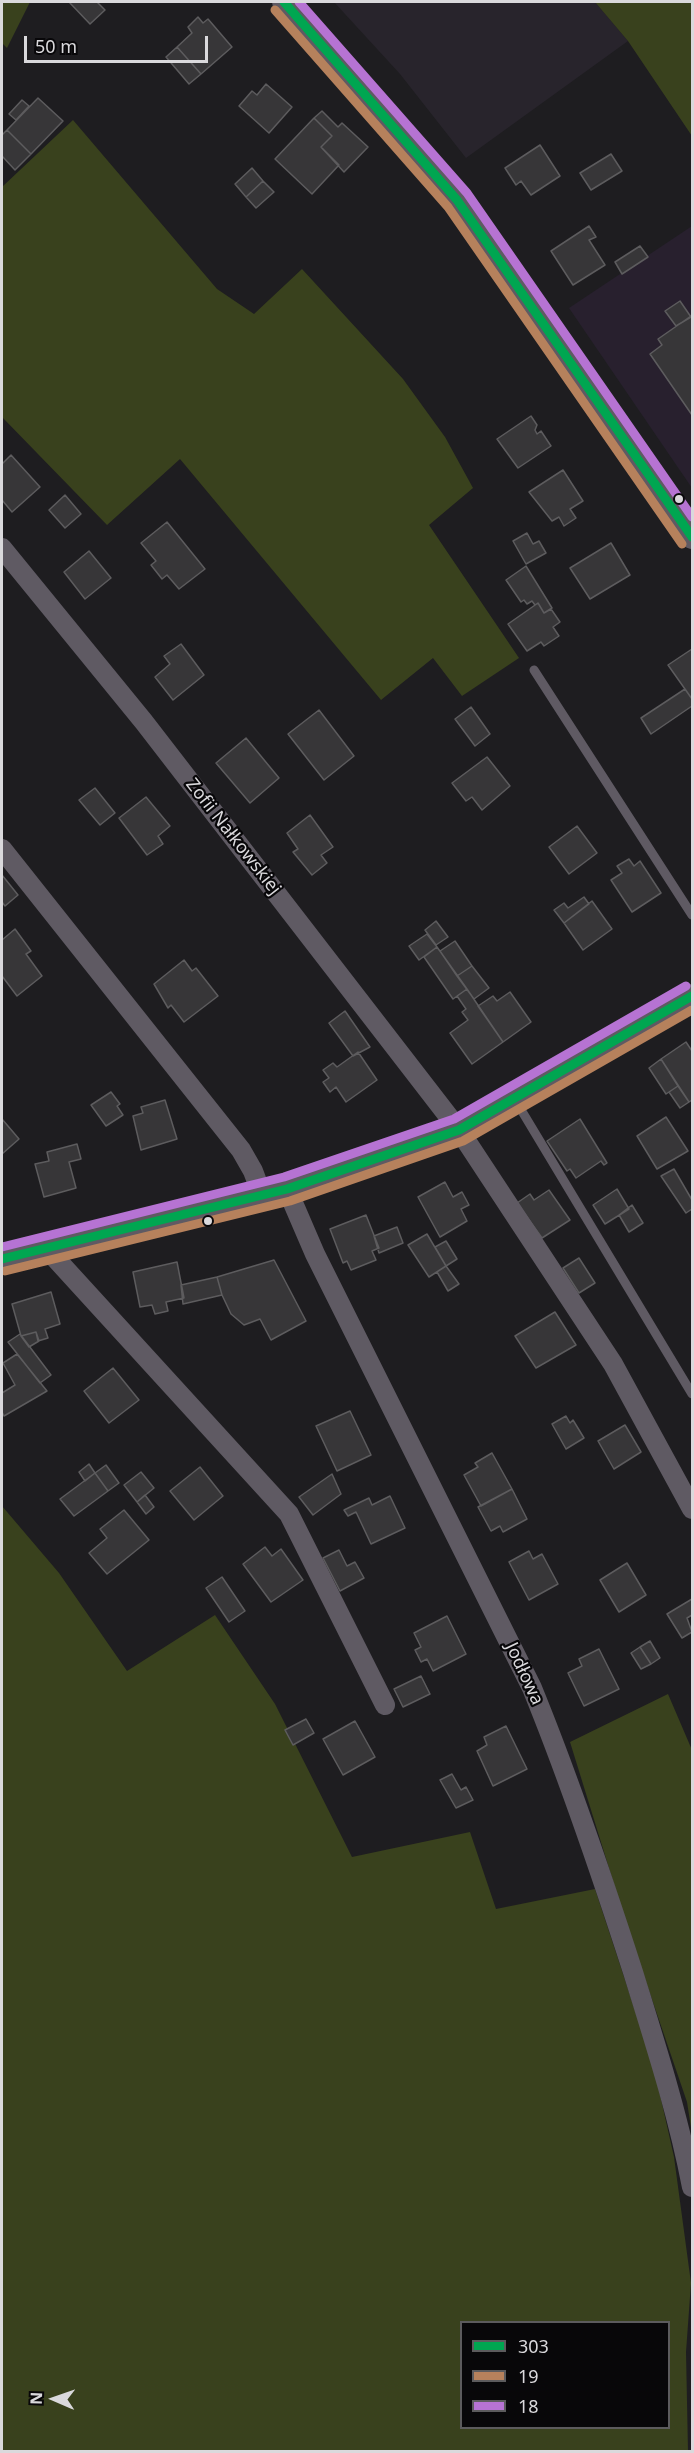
<!DOCTYPE html>
<html>
<head>
<meta charset="utf-8">
<style>
  body { margin:0 }
  #map { position:relative; width:694px; height:2453px; overflow:hidden; background:#1e1d20; font-family:"Noto Sans",sans-serif }
  canvas { display:block }
  .frame { position:absolute; inset:0; border:3px solid #dad9dc; pointer-events:none }
  .legend { position:absolute; left:460px; top:2321px; width:210px; height:108px; box-sizing:border-box; background:#080709; border:2px solid #5c5b5d; margin:0; padding:8px 10px; list-style:none; font-size:18px; color:#dad9dc }
  .legend li { display:flex; align-items:center; gap:12px; height:30px }
  .legend b { width:30px; border:2px solid #5c5b5d }
  .north { position:absolute; left:24px; top:2369px; width:60px; height:60px; -webkit-text-stroke:4px #080709; paint-order:stroke; rotate:272deg; font-size:16px; font-weight:700; line-height:24px; text-align:center; color:#dad9dc }
  .north::after { content:''; display:block; margin:auto; width:21px; height:27px; background:#dad9dc; clip-path:polygon(50% 0,100% 100%,50% 72%,0 100%) }
  .scale { position:absolute; left:24px; top:36px; width:184px; height:27px; box-sizing:border-box; border:3px solid #dad9dc; border-top:0; padding-left:8px; font-size:18px; line-height:21px; white-space:nowrap; color:#dad9dc; -webkit-text-stroke:4px #080709; paint-order:stroke }
</style>
</head>
<body>
<div id="map">
<canvas width="694" height="2453"></canvas>
<div class="frame"></div>
<ul class="legend">
<li><b style="height:8px;background:#00a651"></b>303</li>
<li><b style="height:8px;background:#b6815c"></b>19</li>
<li><b style="height:8px;background:#b673d3"></b>18</li>
</ul>
<div class="north">N</div>
<div class="scale">50 m</div>
</div>
<script>
const g = document.querySelector('canvas').getContext('2d');
g.lineJoin = 'round';
function fillPath(path, color) {
  g.fillStyle = color;
  g.fill(path, 'evenodd');
}
function stroke(path, color, width, dash) {
  g.strokeStyle = color;
  g.lineWidth = width;
  g.lineCap = dash ? 'butt' : 'round';
  g.setLineDash(dash || []);
  g.stroke(path);
}
function drawText(font, color, halo, rows, align = 'center') {
  g.font = font + ' "Noto Sans",sans-serif';
  g.lineWidth = 4.5;
  g.setLineDash([]);
  g.textBaseline = 'middle';
  g.strokeStyle = halo;
  g.fillStyle = color;
  for (const [text, x, y, turn = 0] of rows) {
    g.save();
    g.translate(x, y);
    g.rotate((+turn || 0) * Math.PI / 180);
    g.textAlign = isNaN(turn) ? turn : align;
    if (halo) g.strokeText(text, 0, 0);
    g.fillText(text, 0, 0);
    g.restore();
  }
}
const built = new Path2D(`
  M 334,2 L 595,2 L 628,41 L 466,158 L 400,74 Z`);
const education = new Path2D(`
  M 692,226 L 692,488 L 569,308 Z`);
const green = new Path2D(`
  M 2,2 L 30,2 L 7,48 L 2,43 Z
  M 595,2 L 692,2 L 692,136 L 628,41 Z
  M 73,120 L 217,289 L 254,314 L 302,269 L 403,379 L 445,437 L 473,488 L 429,525 L 519,658 L 462,696 L 433,658 L 381,700 L 180,459 L 107,525 L 2,417 L 2,187 Z
  M 2,1506 L 59,1573 L 127,1671 L 215,1615 L 275,1704 L 352,1857 L 470,1832 L 496,1909 L 595,1889 L 654,2068 L 674,2157 L 691,2283 L 686,2352 L 688,2451 L 2,2451 ZM 462,2322 L 668,2322 L 668,2428 L 462,2428 Z
  M 668,1694 L 692,1750 L 692,2134 L 687,2102 L 626,1923 L 570,1742 Z`);
const building = new Path2D(`
  M 69,2 L 97,2 L 105,10 L 90,24 Z
  M 198,17 L 203,23 L 208,19 L 232,47 L 201,74 L 177,47 L 192,33 L 188,27 Z
  M 177,47 L 201,74 L 189,84 L 166,57 Z
  M 266,84 L 292,107 L 269,133 L 239,106 L 252,91 L 257,95 Z
  M 38,98 L 63,121 L 31,154 L 7,130 Z
  M 22,100 L 29,106 L 16,120 L 9,114 Z
  M 322,111 L 338,127 L 342,123 L 368,147 L 344,172 L 321,147 L 332,136 L 314,118 Z
  M 314,118 L 332,136 L 321,147 L 339,165 L 312,194 L 275,159 Z
  M 7,130 L 31,154 L 15,170 L 2,156 L 2,135 Z
  M 540,145 L 560,176 L 531,195 L 521,181 L 516,185 L 505,168 Z
  M 611,154 L 622,171 L 591,190 L 580,173 Z
  M 252,168 L 263,181 L 246,197 L 235,184 Z
  M 263,181 L 274,192 L 256,208 L 246,197 Z
  M 589,226 L 596,237 L 589,240 L 605,265 L 573,285 L 551,251 Z
  M 640,246 L 648,257 L 622,274 L 615,262 Z
  M 680,301 L 691,317 L 676,326 L 665,311 Z
  M 691,316 L 692,318 L 692,415 L 650,354 L 662,345 L 658,339 Z
  M 531,416 L 537,425 L 535,430 L 537,434 L 541,431 L 551,446 L 518,468 L 497,439 Z
  M 11,455 L 40,487 L 12,512 L 2,500 L 2,464 Z
  M 563,470 L 583,501 L 570,509 L 576,518 L 564,526 L 559,517 L 552,521 L 529,492 Z
  M 65,495 L 81,514 L 65,528 L 49,510 Z
  M 167,522 L 205,569 L 179,589 L 167,575 L 162,579 L 151,565 L 156,561 L 141,543 Z
  M 527,533 L 533,544 L 539,541 L 546,553 L 526,564 L 513,541 Z
  M 611,543 L 630,575 L 590,599 L 570,568 Z
  M 89,551 L 111,578 L 85,599 L 64,572 Z
  M 526,566 L 552,608 L 544,613 L 538,603 L 535,605 L 532,601 L 527,604 L 524,600 L 521,602 L 506,580 Z
  M 538,603 L 544,613 L 551,609 L 560,622 L 553,627 L 559,636 L 544,646 L 541,642 L 527,651 L 508,624 Z
  M 181,644 L 204,675 L 173,700 L 155,677 L 170,664 L 164,656 Z
  M 692,649 L 692,699 L 668,665 Z
  M 685,689 L 692,699 L 692,706 L 651,734 L 641,718 Z
  M 471,707 L 490,734 L 475,746 L 455,719 Z
  M 319,710 L 354,756 L 324,780 L 288,734 Z
  M 246,738 L 279,778 L 250,803 L 216,763 Z
  M 487,757 L 510,786 L 482,810 L 472,797 L 466,801 L 452,783 Z
  M 95,788 L 115,813 L 100,825 L 79,800 Z
  M 146,797 L 170,826 L 158,836 L 163,844 L 147,855 L 119,818 Z
  M 310,815 L 333,847 L 321,855 L 327,863 L 312,875 L 293,852 L 298,849 L 287,833 Z
  M 577,826 L 597,853 L 569,874 L 549,847 Z
  M 629,859 L 634,866 L 640,861 L 661,893 L 632,912 L 611,880 L 622,873 L 617,866 Z
  M 2,875 L 18,895 L 5,906 L 2,902 Z
  M 584,897 L 589,904 L 564,923 L 554,910 L 564,903 L 568,908 Z
  M 592,901 L 612,929 L 583,950 L 564,923 Z
  M 436,921 L 448,937 L 436,945 L 425,930 Z
  M 15,929 L 31,951 L 26,954 L 42,976 L 17,996 L 2,976 L 2,940 Z
  M 427,934 L 437,947 L 419,960 L 409,946 Z
  M 455,941 L 472,966 L 457,976 L 440,951 Z
  M 437,947 L 467,989 L 453,999 L 424,957 Z
  M 184,960 L 192,971 L 196,968 L 218,996 L 184,1022 L 171,1005 L 168,1008 L 154,984 Z
  M 472,966 L 489,988 L 474,999 L 457,976 Z
  M 467,989 L 503,1042 L 472,1064 L 450,1033 L 468,1020 L 462,1012 L 466,1009 L 457,996 Z
  M 510,992 L 531,1022 L 503,1042 L 478,1006 L 493,996 L 497,1001 Z
  M 345,1011 L 370,1047 L 353,1056 L 329,1023 Z
  M 686,1042 L 692,1051 L 692,1100 L 689,1102 L 661,1059 Z
  M 358,1052 L 377,1080 L 346,1102 L 336,1087 L 330,1092 L 323,1082 L 329,1078 L 323,1070 L 333,1063 L 337,1067 Z
  M 661,1059 L 678,1086 L 666,1094 L 649,1068 Z
  M 678,1086 L 689,1102 L 680,1108 L 669,1092 Z
  M 111,1092 L 120,1104 L 117,1106 L 123,1115 L 106,1126 L 91,1105 Z
  M 165,1100 L 177,1139 L 141,1150 L 133,1116 L 143,1113 L 141,1107 Z
  M 666,1117 L 688,1151 L 657,1169 L 637,1136 Z
  M 2,1119 L 19,1139 L 2,1154 Z
  M 580,1119 L 607,1163 L 604,1165 L 601,1161 L 576,1178 L 570,1169 L 567,1171 L 547,1141 Z
  M 77,1144 L 81,1159 L 69,1162 L 76,1188 L 44,1197 L 35,1164 L 49,1161 L 47,1152 Z
  M 674,1169 L 692,1200 L 692,1209 L 686,1213 L 661,1176 Z
  M 445,1182 L 453,1197 L 462,1192 L 469,1205 L 461,1209 L 467,1221 L 440,1237 L 418,1197 Z
  M 617,1189 L 629,1209 L 605,1224 L 593,1205 Z
  M 549,1190 L 570,1220 L 542,1238 L 517,1203 L 530,1194 L 534,1200 Z
  M 632,1205 L 643,1223 L 629,1232 L 619,1215 Z
  M 366,1215 L 379,1248 L 372,1251 L 376,1260 L 351,1270 L 347,1261 L 343,1263 L 330,1229 Z
  M 397,1227 L 403,1243 L 379,1253 L 374,1236 Z
  M 427,1234 L 446,1266 L 429,1277 L 408,1245 Z
  M 446,1241 L 457,1259 L 446,1266 L 435,1247 Z
  M 579,1258 L 595,1283 L 579,1293 L 563,1268 Z
  M 274,1260 L 306,1321 L 271,1340 L 260,1319 L 244,1325 L 231,1314 L 222,1295 L 217,1277 Z
  M 177,1262 L 184,1298 L 166,1302 L 168,1311 L 155,1314 L 152,1305 L 140,1307 L 133,1272 Z
  M 446,1266 L 459,1284 L 448,1291 L 437,1272 Z
  M 217,1277 L 222,1295 L 183,1304 L 181,1285 Z
  M 51,1292 L 60,1324 L 45,1329 L 48,1338 L 38,1341 L 36,1332 L 21,1336 L 12,1304 Z
  M 555,1312 L 576,1345 L 536,1368 L 515,1336 Z
  M 36,1332 L 39,1341 L 29,1347 L 21,1336 Z
  M 20,1334 L 51,1375 L 40,1383 L 8,1342 Z
  M 17,1354 L 47,1391 L 4,1416 L 2,1412 L 2,1393 L 15,1385 L 3,1363 Z
  M 113,1368 L 139,1400 L 109,1423 L 84,1391 Z
  M 350,1411 L 371,1455 L 337,1471 L 316,1426 Z
  M 566,1416 L 570,1423 L 573,1420 L 584,1438 L 566,1449 L 552,1424 Z
  M 625,1425 L 641,1452 L 614,1469 L 598,1441 Z
  M 492,1453 L 512,1489 L 481,1506 L 464,1475 L 478,1467 L 475,1463 Z
  M 89,1464 L 95,1473 L 85,1481 L 79,1472 Z
  M 106,1465 L 119,1483 L 108,1491 L 95,1473 Z
  M 200,1467 L 223,1496 L 194,1520 L 170,1491 Z
  M 141,1472 L 154,1488 L 137,1502 L 124,1485 Z
  M 95,1473 L 108,1491 L 74,1516 L 60,1499 Z
  M 332,1474 L 341,1494 L 313,1515 L 299,1497 Z
  M 512,1489 L 527,1519 L 503,1532 L 500,1526 L 491,1531 L 478,1507 Z
  M 145,1495 L 154,1507 L 146,1514 L 137,1502 Z
  M 390,1496 L 405,1528 L 371,1544 L 356,1512 L 348,1516 L 344,1510 L 369,1498 L 372,1505 Z
  M 124,1510 L 149,1540 L 107,1574 L 89,1553 L 107,1538 L 100,1529 Z
  M 265,1547 L 272,1556 L 281,1549 L 303,1580 L 271,1602 L 243,1564 Z
  M 339,1550 L 347,1566 L 355,1562 L 364,1578 L 340,1591 L 323,1558 Z
  M 529,1551 L 533,1559 L 542,1554 L 558,1584 L 529,1600 L 509,1562 Z
  M 627,1563 L 646,1595 L 619,1612 L 600,1580 Z
  M 222,1577 L 245,1611 L 229,1622 L 206,1588 Z
  M 692,1599 L 692,1615 L 687,1618 L 692,1632 L 682,1638 L 667,1614 Z
  M 447,1616 L 466,1654 L 433,1671 L 427,1659 L 421,1662 L 415,1650 L 421,1647 L 414,1633 Z
  M 650,1641 L 660,1658 L 651,1664 L 640,1647 Z
  M 640,1647 L 651,1664 L 641,1669 L 631,1653 Z
  M 599,1649 L 619,1689 L 584,1706 L 568,1673 L 582,1666 L 579,1659 Z
  M 421,1676 L 430,1694 L 403,1707 L 394,1689 Z
  M 306,1719 L 314,1733 L 293,1745 L 285,1730 Z
  M 355,1721 L 375,1757 L 343,1775 L 323,1739 Z
  M 506,1726 L 527,1769 L 493,1786 L 477,1751 L 487,1745 L 484,1737 Z
  M 452,1774 L 461,1790 L 466,1787 L 473,1800 L 456,1808 L 440,1780 Z`);
const service = new Path2D(`
  M 534,670 L 692,915
  M 514,1098 L 692,1394`);
const minor = new Path2D(`
  M 2,548 L 144,722 L 459,1130 L 613,1364 L 692,1509
  M 2,849 L 241,1150 L 253,1171 L 262,1195
  M 287,1189 L 315,1254 L 532,1688 C 570,1781 602,1876 633,1972 C 655,2043 678,2114 692,2187
  M 47,1249 L 289,1514 L 385,1705`);
const tertiary = new Path2D(`
  M 284,2 L 457,200 L 692,537
  M 2,1259 L 287,1189 L 459,1130 L 692,996`);
const bus1 = new Path2D(`
  M 284,2 L 457,200 L 692,537
  M 2,1259 L 287,1189 L 459,1130 L 692,996`);
const bus2 = new Path2D(`
  M 275,10 L 448,207 L 682,544
  M 5,1271 L 290,1201 L 463,1141 L 692,1010`);
const bus3 = new Path2D(`
  M 299,2 L 467,193 L 692,517
  M 2,1247 L 284,1177 L 454,1119 L 686,986`);
const markers = [
  [679,499,5,"#dad9dc"],
  [208,1221,5,"#dad9dc"]
];
const streetNames = [
  ["Zofii Nałkowskiej",233,837,52],
  ["Jodłowa",524,1674,65]
];
fillPath(built, '#28242c');
fillPath(education, '#28202e');
fillPath(green, '#39411d');
fillPath(building, '#373638');
stroke(building, '#5d5c5e', 1.5);
stroke(service, '#5f5a63', 9);
stroke(minor, '#5f5a63', 20);
stroke(tertiary, '#5f5a63', 24);
stroke(bus1, '#00a651', 9);
stroke(bus2, '#b6815c', 9);
stroke(bus3, '#b673d3', 9);
for (const [x, y, r, color] of markers) {
  const dot = new Path2D();
  dot.arc(x, y, r, 0, 2 * Math.PI);
  g.fillStyle = color;
  g.fill(dot);
  stroke(dot, '#080709', 2);
}
drawText('18px', '#dad9dc', '#080709', streetNames);
</script>
</body>
</html>
